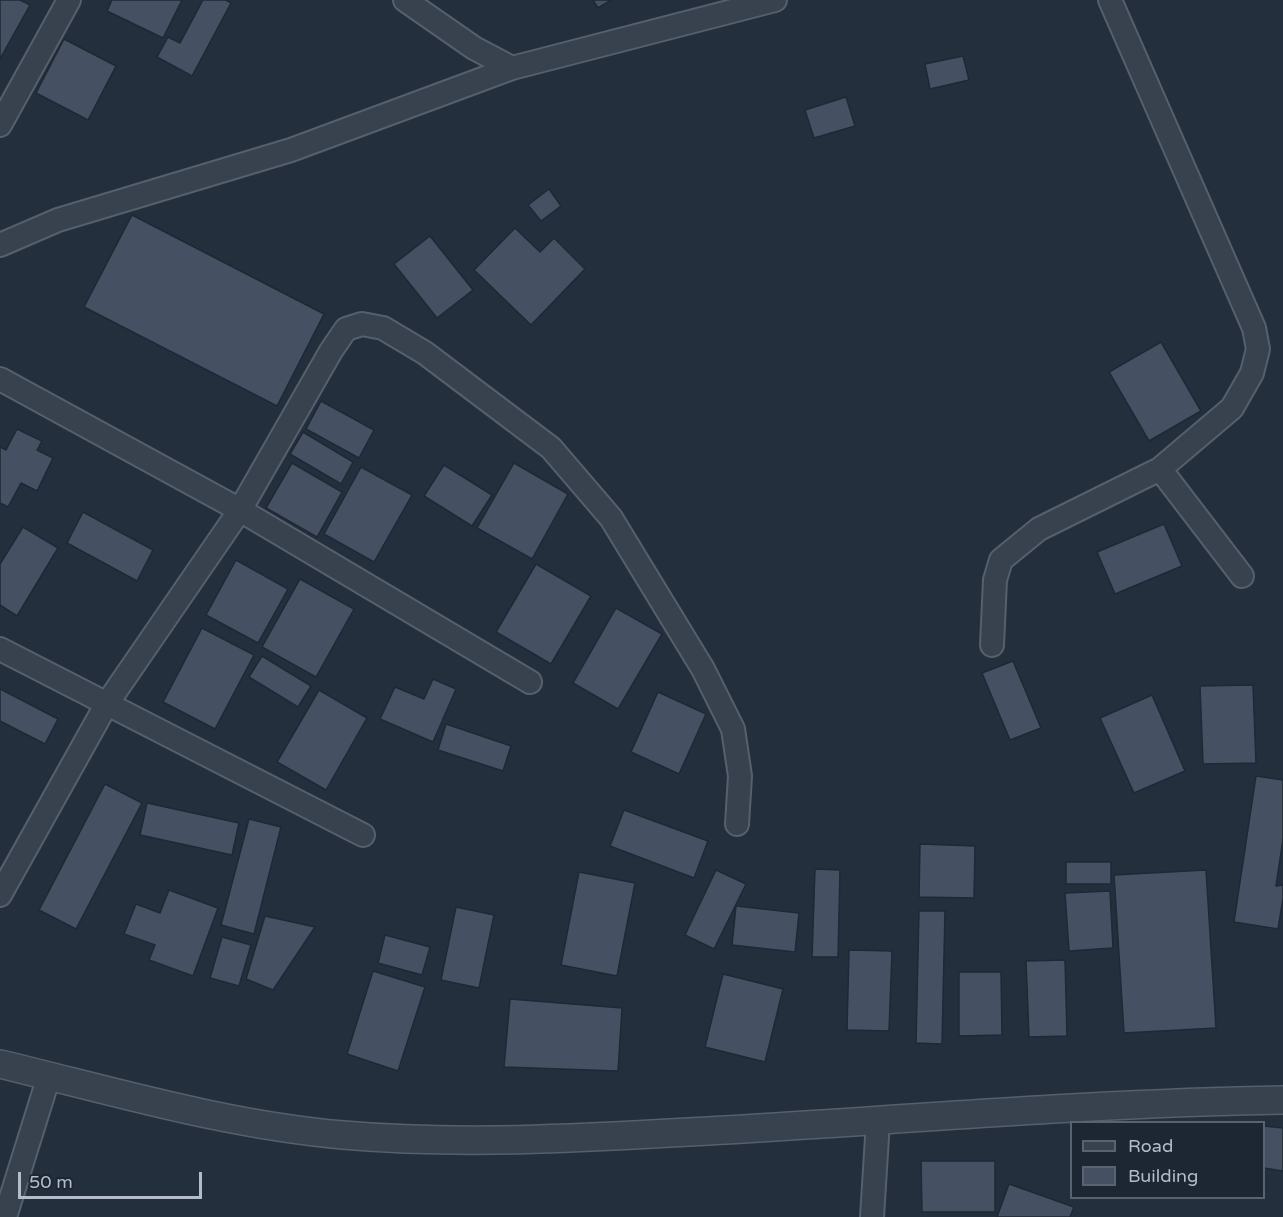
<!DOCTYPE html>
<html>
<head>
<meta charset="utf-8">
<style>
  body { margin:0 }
  #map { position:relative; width:1283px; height:1217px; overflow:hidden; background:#242f3e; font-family:"Varela Round",sans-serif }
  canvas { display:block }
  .legend { position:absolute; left:1070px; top:1121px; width:195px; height:78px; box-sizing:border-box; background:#1d2633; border:2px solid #59626f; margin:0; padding:8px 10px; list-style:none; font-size:18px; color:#b4bcc9 }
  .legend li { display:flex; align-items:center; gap:12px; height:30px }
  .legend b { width:30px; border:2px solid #59626f }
  .scale { position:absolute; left:18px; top:1172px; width:184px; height:27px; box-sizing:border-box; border:3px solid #b4bcc9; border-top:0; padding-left:8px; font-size:18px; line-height:21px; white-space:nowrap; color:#b4bcc9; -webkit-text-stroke:4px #1d2633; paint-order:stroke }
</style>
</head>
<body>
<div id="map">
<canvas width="1283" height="1217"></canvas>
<ul class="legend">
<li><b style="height:8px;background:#38414e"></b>Road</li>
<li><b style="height:16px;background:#455162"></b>Building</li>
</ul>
<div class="scale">50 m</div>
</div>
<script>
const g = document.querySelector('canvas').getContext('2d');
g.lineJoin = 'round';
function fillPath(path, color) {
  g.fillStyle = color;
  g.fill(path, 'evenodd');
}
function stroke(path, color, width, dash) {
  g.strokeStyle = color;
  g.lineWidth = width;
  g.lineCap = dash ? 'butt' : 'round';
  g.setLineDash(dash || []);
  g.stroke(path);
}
const building = new Path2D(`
  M 0,0 L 20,0 L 30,5 L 0,59 Z
  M 112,0 L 182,0 L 163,38 L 107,11 Z
  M 203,0 L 226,0 L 231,3 L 192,76 L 157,57 L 168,37 L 180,43 Z
  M 593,0 L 611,0 L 598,8 Z
  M 64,39 L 116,66 L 88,120 L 36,93 Z
  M 963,56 L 969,80 L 930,89 L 925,64 Z
  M 846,97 L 855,126 L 814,138 L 805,110 Z
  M 549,189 L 561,206 L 541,221 L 528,205 Z
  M 132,215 L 324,314 L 277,406 L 84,307 Z
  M 515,228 L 540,252 L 554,238 L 585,269 L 531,325 L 474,270 Z
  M 430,236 L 473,290 L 437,318 L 394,264 Z
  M 1161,342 L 1201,411 L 1149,441 L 1109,372 Z
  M 321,401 L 374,430 L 359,458 L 306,429 Z
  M 17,429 L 42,441 L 37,450 L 53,458 L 37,491 L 21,483 L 8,507 L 0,503 L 0,447 L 6,450 Z
  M 303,432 L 353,462 L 341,484 L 290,454 Z
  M 292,463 L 342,492 L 317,537 L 266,508 Z
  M 514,463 L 568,494 L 532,559 L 477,528 Z
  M 444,465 L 492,495 L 472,526 L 424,496 Z
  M 361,467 L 412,495 L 374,562 L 324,534 Z
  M 83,512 L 153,550 L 137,581 L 67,543 Z
  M 1164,524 L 1182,566 L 1115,594 L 1097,552 Z
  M 23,527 L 58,548 L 17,616 L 0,605 L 0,564 Z
  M 236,560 L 288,589 L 258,643 L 206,615 Z
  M 536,564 L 591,596 L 551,664 L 496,632 Z
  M 300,579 L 354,609 L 316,677 L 262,647 Z
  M 616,608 L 662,634 L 618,709 L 573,683 Z
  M 202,628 L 254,655 L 215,729 L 163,702 Z
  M 262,656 L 311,686 L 298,707 L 249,677 Z
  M 1013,661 L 1041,728 L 1010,740 L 982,673 Z
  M 433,679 L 456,689 L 433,742 L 380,719 L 395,687 L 424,699 Z
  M 1253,685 L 1256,763 L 1203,764 L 1200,686 Z
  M 0,689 L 58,719 L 45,744 L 0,721 Z
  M 319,690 L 367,718 L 326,790 L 277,762 Z
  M 658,692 L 706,714 L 679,774 L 631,752 Z
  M 1152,695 L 1185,771 L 1134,793 L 1100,718 Z
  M 446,724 L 511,746 L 503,771 L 438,750 Z
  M 1256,776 L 1283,780 L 1283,839 L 1276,886 L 1283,885 L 1283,898 L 1278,929 L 1234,922 Z
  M 105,784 L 142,803 L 76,929 L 39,910 Z
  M 147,803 L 239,823 L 232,855 L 140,835 Z
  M 624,810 L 708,841 L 694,878 L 610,846 Z
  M 249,819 L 281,827 L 254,934 L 221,925 Z
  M 920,844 L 975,846 L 974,898 L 919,897 Z
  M 1066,862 L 1111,862 L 1111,884 L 1066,884 Z
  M 815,869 L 840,870 L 838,957 L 812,957 Z
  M 716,870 L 746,884 L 714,949 L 685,935 Z
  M 1206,870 L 1216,1028 L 1124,1033 L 1114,875 Z
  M 579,872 L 635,883 L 617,976 L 561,965 Z
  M 169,890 L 218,908 L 193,976 L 149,960 L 155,945 L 124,934 L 136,904 L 160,913 Z
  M 1110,891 L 1113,948 L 1069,951 L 1065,893 Z
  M 736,906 L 799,913 L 795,952 L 732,945 Z
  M 456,907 L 494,915 L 479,988 L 441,980 Z
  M 919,911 L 945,911 L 942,1044 L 916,1043 Z
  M 265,916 L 315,927 L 273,990 L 246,979 Z
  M 385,935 L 430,947 L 422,975 L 378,963 Z
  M 222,937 L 251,945 L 239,986 L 210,978 Z
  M 849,950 L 892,951 L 889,1031 L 847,1030 Z
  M 1065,960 L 1067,1036 L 1029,1037 L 1026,961 Z
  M 373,971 L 425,987 L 398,1071 L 347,1054 Z
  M 959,972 L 1001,972 L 1002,1035 L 959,1036 Z
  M 723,974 L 783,989 L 765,1062 L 705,1047 Z
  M 510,999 L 622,1008 L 618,1071 L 504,1067 Z
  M 1264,1126 L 1283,1128 L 1283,1171 L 1264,1168 Z
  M 921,1161 L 995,1161 L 995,1212 L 922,1212 Z
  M 1009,1184 L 1074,1207 L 1070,1217 L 997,1217 Z`);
const minor = new Path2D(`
  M 405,0 L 474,48 L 512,68 L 775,0
  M 0,125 L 69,0
  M 0,245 L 58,220 L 291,150 L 512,68
  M 0,379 L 240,510 L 530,682
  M 1160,469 L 1242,576
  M 992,645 L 995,580 L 1001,560 L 1039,529 L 1160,469 L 1232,408 L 1252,373 L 1258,349 L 1254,328 L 1110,0
  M 0,649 L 363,835
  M 0,895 L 106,705 L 240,510 L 331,351 L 346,329 L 362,324 L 383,328 L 425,353 L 551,448 L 611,518 L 703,669 L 733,729 L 740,776 L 737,824
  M 5,1217 L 49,1076
  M 872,1217 L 878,1121`);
const tertiary = new Path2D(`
  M 0,1064 C 113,1091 226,1125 343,1135 C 469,1146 599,1137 726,1130 C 911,1119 1097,1103 1283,1100`);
fillPath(building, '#455162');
stroke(building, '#1f2835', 1.5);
stroke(minor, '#565f6c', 26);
stroke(tertiary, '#565f6c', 30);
stroke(minor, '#38414e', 22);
stroke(tertiary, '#38414e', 27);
</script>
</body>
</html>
